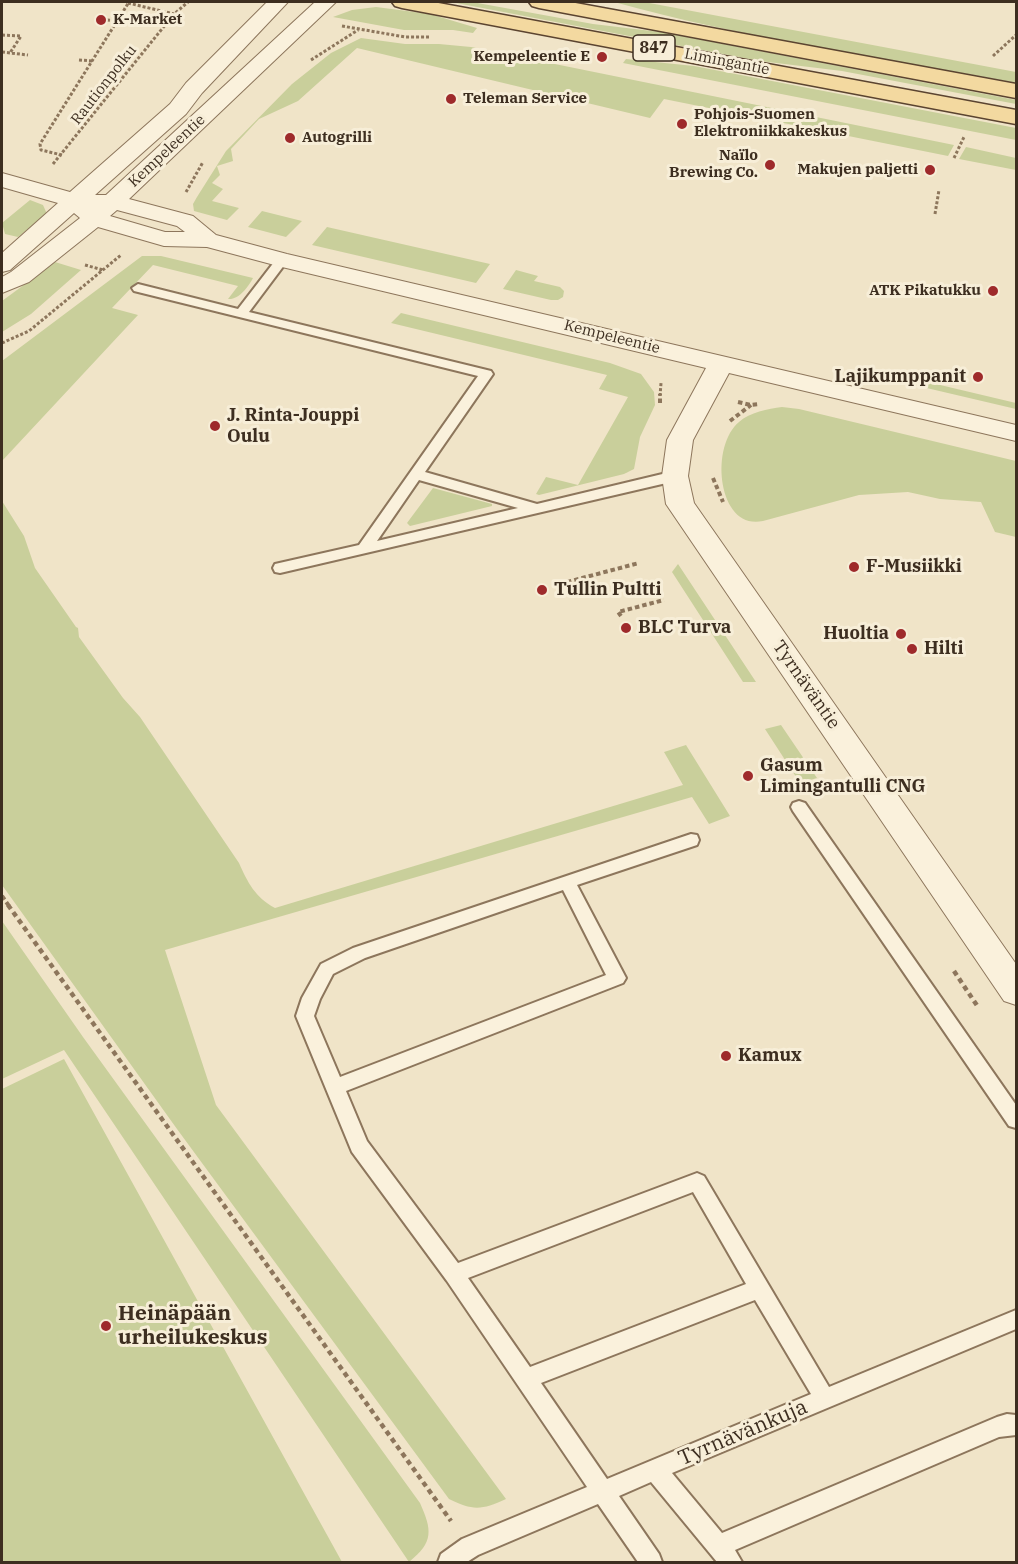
<!DOCTYPE html>
<html>
<head>
<meta charset="utf-8">
<style>
  body { margin:0 }
  #map { position:relative; width:1018px; height:1564px; overflow:hidden; background:#f0e4c8; font-family:"IBM Plex Serif",serif }
  canvas { display:block }
  .frame { position:absolute; inset:0; border:3px solid #3d2e20; pointer-events:none }
</style>
</head>
<body>
<div id="map">
<canvas width="1018" height="1564"></canvas>
<div class="frame"></div>
</div>
<script>
const g = document.querySelector('canvas').getContext('2d');
g.lineJoin = 'round';
function fillPath(path, color) {
  g.fillStyle = color;
  g.fill(path, 'evenodd');
}
function stroke(path, color, width, dash) {
  g.strokeStyle = color;
  g.lineWidth = width;
  g.lineCap = dash ? 'butt' : 'round';
  g.setLineDash(dash || []);
  g.stroke(path);
}
function drawText(font, color, halo, rows, align = 'center') {
  g.font = font + ' "IBM Plex Serif",serif';
  g.lineWidth = 6;
  g.setLineDash([]);
  g.textBaseline = 'middle';
  g.strokeStyle = halo;
  g.fillStyle = color;
  for (const [text, x, y, turn = 0] of rows) {
    g.save();
    g.translate(x, y);
    g.rotate((+turn || 0) * Math.PI / 180);
    g.textAlign = isNaN(turn) ? turn : align;
    if (halo) g.strokeText(text, 0, 0);
    g.fillText(text, 0, 0);
    g.restore();
  }
}
const green = new Path2D(`
  M 451,2 L 472,2 L 593,24 L 660,32 L 1016,100 L 1016,104 L 842,71 L 760,61 Z
  M 614,2 L 644,2 L 1016,72 L 1016,83 C 884,58 743,38 614,2 Z
  M 376,7 L 430,14 L 477,28 L 473,33 L 453,30 L 404,30 L 333,17 L 352,10 Z
  M 361,38 L 405,44 L 439,44 L 471,47 L 954,145 L 948,156 L 664,99 L 650,118 L 357,48 L 298,101 L 259,119 L 231,149 L 233,161 L 217,166 L 220,175 L 212,183 L 223,189 L 212,201 L 239,208 L 227,220 L 194,211 L 193,204 L 197,197 L 226,151 L 292,84 L 331,53 Z
  M 626,59 L 694,66 L 1016,128 L 1016,140 L 623,63 Z
  M 966,147 L 1016,158 L 1016,170 L 959,159 Z
  M 30,200 L 43,205 L 47,214 L 18,237 L 5,234 L 2,223 Z
  M 262,211 L 302,221 L 286,237 L 248,227 Z
  M 327,227 L 490,264 L 476,283 L 312,245 Z
  M 142,256 L 161,256 L 253,278 C 248,287 239,300 228,299 L 238,286 L 153,265 L 112,308 L 138,315 L 2,461 L 2,361 Z
  M 55,262 L 81,270 L 31,314 L 2,332 L 2,301 Z
  M 516,270 L 538,276 L 534,281 L 560,287 L 564,291 L 563,297 L 558,300 L 551,300 L 503,289 Z
  M 401,313 L 610,363 L 641,374 L 654,392 L 655,405 L 640,437 L 634,469 L 624,474 L 539,495 L 536,494 L 546,477 L 578,485 L 628,397 L 599,389 L 607,375 L 391,323 Z
  M 877,370 L 1016,403 L 1016,409 L 884,378 L 878,374 Z
  M 782,407 L 799,409 L 1016,461 L 1016,537 L 995,532 L 981,502 L 940,499 L 908,492 L 859,495 L 763,521 C 718,531 709,447 739,422 C 750,412 768,409 782,407 Z
  M 433,488 L 492,504 L 492,506 L 410,526 L 407,523 Z
  M 2,501 L 24,536 L 35,568 L 76,627 L 78,628 L 79,637 L 123,698 L 140,717 L 239,863 C 248,883 255,897 275,908 L 683,785 L 664,752 L 686,745 L 730,816 L 709,824 L 692,797 L 165,950 L 216,1105 L 506,1499 C 482,1510 473,1511 449,1499 L 177,1129 L 2,885 Z
  M 678,564 L 756,682 L 743,682 L 672,572 Z
  M 781,725 L 817,778 L 800,783 L 765,729 Z
  M 2,921 L 83,1037 L 420,1503 C 432,1530 434,1542 409,1562 L 64,1050 L 2,1079 Z
  M 64,1059 L 342,1562 L 2,1562 L 2,1089 Z`);
const pathFar2 = new Path2D(`
  M 128,3 L 174,14
  M 107,20 L 117,21
  M 342,26 L 405,37 L 429,37
  M 2,35 L 21,36 L 10,53
  M 2,52 L 28,55
  M 993,56 L 1016,35
  M 79,60 L 93,61
  M 311,60 L 358,30
  M 62,155 L 41,150 L 40,144 L 129,2
  M 954,158 L 964,137
  M 53,164 L 174,14 L 188,2
  M 186,192 L 203,162
  M 935,214 L 939,190
  M 85,265 L 103,270
  M 2,343 L 29,331 L 121,255
  M 660,396 L 661,383`);
const pathFar1 = new Path2D(`
  M 738,402 L 751,405 L 760,404
  M 660,403 L 660,394
  M 730,421 L 751,405
  M 713,478 L 723,502
  M 567,582 L 639,563
  M 621,616 L 618,612 L 664,600
  M 2,896 L 9,906`);
const path = new Path2D(`
  M 8,905 L 451,1521
  M 954,971 L 978,1007`);
const service = new Path2D(`
  M 282,256 L 288,260 L 249,312 L 491,371 L 493,374 L 425,472 L 537,504 L 675,471 L 682,476 L 675,481 L 280,573 L 275,572 L 273,568 L 275,564 L 359,545 L 478,376 L 134,291 L 132,288 L 138,284 L 238,309 L 278,257 ZM 419,480 L 518,508 L 377,541 Z
  M 799,801 L 805,803 L 1016,1105 L 1016,1128 L 1009,1126 L 793,811 L 791,807 L 793,803 Z
  M 691,834 L 697,835 L 699,840 L 697,845 L 577,885 L 626,978 L 623,983 L 346,1091 L 367,1141 L 458,1263 L 697,1173 L 704,1176 L 829,1387 L 1016,1310 L 1016,1329 L 672,1473 L 722,1533 L 997,1417 L 1007,1414 L 1016,1415 L 1016,1435 L 999,1437 L 735,1550 L 742,1562 L 717,1562 L 651,1482 L 619,1496 L 659,1554 L 662,1562 L 638,1562 L 598,1504 L 478,1555 L 467,1562 L 438,1562 L 441,1554 L 462,1539 L 587,1487 L 447,1281 L 352,1152 L 296,1016 L 302,998 L 321,964 L 353,948 ZM 563,890 L 606,975 L 340,1077 L 314,1016 L 320,999 L 333,974 L 365,958 ZM 693,1192 L 746,1284 L 530,1367 L 468,1278 ZM 755,1300 L 811,1394 L 607,1479 L 541,1383 Z`);
const minor = new Path2D(`
  M 267,2 L 288,2 L 202,93 L 186,114 L 95,195 L 106,195 L 315,2 L 336,2 L 129,199 L 193,216 L 216,235 L 287,254 L 1016,425 L 1016,441 L 729,373 L 693,440 L 688,476 L 694,503 L 1016,964 L 1016,1005 L 1004,1001 L 666,504 L 662,476 L 667,440 L 706,368 L 282,267 L 207,247 L 164,246 L 98,227 L 29,282 L 2,293 L 2,277 L 11,272 L 80,218 L 74,213 L 10,270 L 2,272 L 2,253 L 58,203 L 2,187 L 2,173 L 70,192 L 170,104 L 186,83 ZM 117,210 L 177,226 L 185,232 L 165,232 L 110,216 Z`);
const primary = new Path2D(`
  M 392,2 L 433,2 L 1016,110 L 1016,124 L 402,8 L 395,6 Z
  M 529,2 L 570,2 L 1016,84 L 1016,98 L 539,8 L 532,6 Z`);
const markers = [
  [101,20,6,"#9e2a2b"],
  [602,57,6,"#9e2a2b"],
  [451,99,6,"#9e2a2b"],
  [682,124,6,"#9e2a2b"],
  [290,138,6,"#9e2a2b"],
  [770,165,6,"#9e2a2b"],
  [930,170,6,"#9e2a2b"],
  [993,291,6,"#9e2a2b"],
  [978,377,6,"#9e2a2b"],
  [215,426,6,"#9e2a2b"],
  [854,567,6,"#9e2a2b"],
  [542,590,6,"#9e2a2b"],
  [626,628,6,"#9e2a2b"],
  [901,634,6,"#9e2a2b"],
  [912,649,6,"#9e2a2b"],
  [748,776,6,"#9e2a2b"],
  [726,1056,6,"#9e2a2b"],
  [106,1326,6,"#9e2a2b"]
];
const farPoinames = [
  ["K-Market",113,20],
  ["Kempeleentie E",590,57,"right"],
  ["Teleman Service",463,99],
  ["Pohjois-Suomen",694,115],
  ["Elektroniikkakeskus",694,132],
  ["Autogrilli",302,138],
  ["Naïlo",758,156,"right"],
  ["Brewing Co.",758,173,"right"],
  ["Makujen paljetti",918,170,"right"],
  ["ATK Pikatukku",981,291,"right"]
];
const farStreetnames = [
  ["Limingantie",727,62,11],
  ["Rautionpolku",104,85,-52],
  ["Kempeleentie",167,151,-43],
  ["Kempeleentie",612,337,14]
];
const shields = [
  [654,48,42]
];
const shieldNames = [
  ["847",654,48]
];
const poiNames = [
  ["Lajikumppanit",966,377,"right"],
  ["J. Rinta-Jouppi",227,416],
  ["Oulu",227,437],
  ["F-Musiikki",866,567],
  ["Tullin Pultti",554,590],
  ["BLC Turva",638,628],
  ["Huoltia",889,634,"right"],
  ["Hilti",924,649],
  ["Gasum",760,766],
  ["Limingantulli CNG",760,787],
  ["Kamux",738,1056]
];
const streetNames = [
  ["Tyrnäväntie",806,685,55]
];
const nearPoinames = [
  ["Heinäpään",118,1314],
  ["urheilukeskus",118,1338]
];
const nearStreetnames = [
  ["Tyrnävänkuja",743,1433,-23]
];
fillPath(green, '#c9cf9b');
stroke(service, '#8d765c', 4);
stroke(minor, '#8d765c', 2);
stroke(primary, '#5b4430', 3);
stroke(pathFar2, '#8d765c', 3, [3, 2]);
stroke(pathFar1, '#8d765c', 4, [4.5, 3]);
stroke(path, '#8d765c', 4.5, [5, 4]);
fillPath(service, '#faf1dc');
fillPath(minor, '#faf1dc');
fillPath(primary, '#f3d9a0');
for (const [x, y, r, color] of markers) {
  const dot = new Path2D();
  dot.arc(x, y, r, 0, 2 * Math.PI);
  g.fillStyle = color;
  g.fill(dot);
  stroke(dot, '#f7eed8', 2);
}
drawText('bold 15px', '#3d2e20', '#f7eed8', farPoinames, 'left');
drawText('15px', '#3d2e20', '#f7eed8', farStreetnames);
for (const [x, y, w] of shields) {
  const box = new Path2D();
  box.roundRect(x - w / 2, y - 13, w, 26, 4.5);
  g.fillStyle = '#f7eed8';
  g.fill(box);
  stroke(box, '#3d2e20', 1.5);
}
drawText('bold 16px', '#3d2e20', null, shieldNames);
drawText('bold 18px', '#3d2e20', '#f7eed8', poiNames, 'left');
drawText('18px', '#3d2e20', '#f7eed8', streetNames);
drawText('bold 21px', '#3d2e20', '#f7eed8', nearPoinames, 'left');
drawText('21px', '#3d2e20', '#f7eed8', nearStreetnames);
</script>
</body>
</html>
